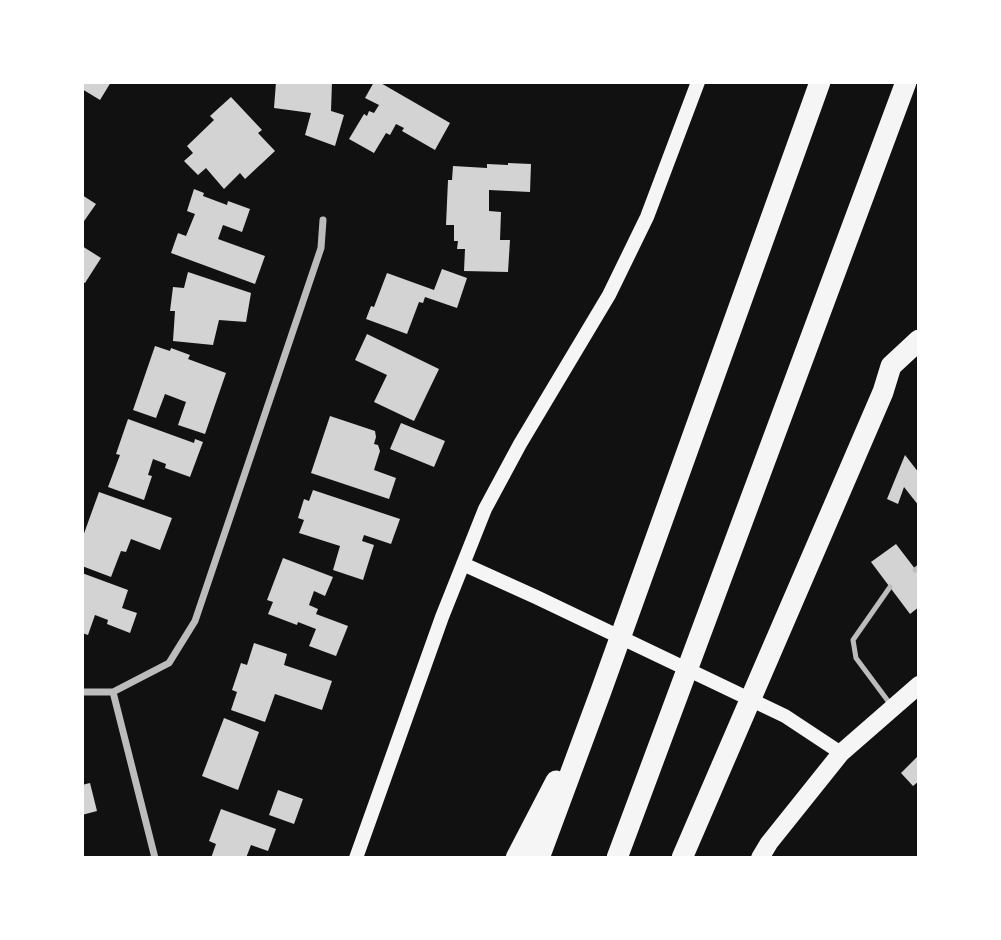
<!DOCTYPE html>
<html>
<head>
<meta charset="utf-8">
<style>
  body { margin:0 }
  #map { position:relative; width:1001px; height:940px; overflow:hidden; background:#111; font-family:Rubik,sans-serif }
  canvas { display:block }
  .frame { position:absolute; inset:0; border:84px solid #fff; pointer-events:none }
</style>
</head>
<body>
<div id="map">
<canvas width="1001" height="940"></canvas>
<div class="frame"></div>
</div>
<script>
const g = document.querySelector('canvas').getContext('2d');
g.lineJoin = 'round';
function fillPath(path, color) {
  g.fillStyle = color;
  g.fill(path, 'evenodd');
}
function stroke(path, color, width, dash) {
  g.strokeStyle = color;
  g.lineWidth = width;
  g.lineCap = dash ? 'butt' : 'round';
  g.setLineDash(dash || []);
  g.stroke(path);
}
const building = new Path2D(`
  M 82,82 L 111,82 L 100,100 L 82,89 Z
  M 276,82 L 332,82 L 331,111 L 344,115 L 335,146 L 305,135 L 311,113 L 274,108 Z
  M 374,82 L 379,82 L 450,123 L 435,150 L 402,131 L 404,128 L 396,124 L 390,135 L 386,133 L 374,153 L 349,139 L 364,114 L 367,116 L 369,111 L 374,113 L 379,105 L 365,98 Z
  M 231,97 L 262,130 L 258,133 L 275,151 L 245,179 L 240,173 L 224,189 L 206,168 L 198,175 L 184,161 L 193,153 L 187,146 L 214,120 L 210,116 Z
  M 508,163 L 531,164 L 530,192 L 489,190 L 489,211 L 501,212 L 500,240 L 510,240 L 508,272 L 464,271 L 465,249 L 457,249 L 458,241 L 454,241 L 454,225 L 446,225 L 448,180 L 452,180 L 453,166 L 487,168 L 487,164 L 508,165 Z
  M 194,189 L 204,193 L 203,196 L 227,205 L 228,201 L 250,209 L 242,232 L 223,225 L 218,239 L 265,256 L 255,284 L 171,253 L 178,233 L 186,236 L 195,214 L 187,211 Z
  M 82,195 L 96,204 L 82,224 Z
  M 82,246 L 101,258 L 85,283 L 82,282 Z
  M 442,269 L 467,278 L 457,308 L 425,297 L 423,303 L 419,302 L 407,334 L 366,319 L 371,306 L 374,307 L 387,273 L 434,290 Z
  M 188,272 L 251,293 L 246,322 L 219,320 L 213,345 L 173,341 L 175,311 L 170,311 L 173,287 L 184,288 Z
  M 367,334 L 439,369 L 414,421 L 374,402 L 387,375 L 355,360 Z
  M 155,346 L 170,351 L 171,348 L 190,355 L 188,359 L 226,373 L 205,434 L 178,425 L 186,402 L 165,394 L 156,418 L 133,410 Z
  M 330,416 L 375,431 L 376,437 L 374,444 L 378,445 L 380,451 L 374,470 L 396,478 L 389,499 L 311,473 Z
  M 128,419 L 194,443 L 195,439 L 203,442 L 190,477 L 165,468 L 166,464 L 153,459 L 148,475 L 152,476 L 144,500 L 108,487 L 120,455 L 116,454 Z
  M 401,423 L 445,441 L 434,467 L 390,449 Z
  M 905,455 L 919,473 L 919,506 L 904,487 L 898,504 L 887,499 Z
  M 313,490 L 400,519 L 391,544 L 364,535 L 362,541 L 374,545 L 363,580 L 333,570 L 340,546 L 299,533 L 304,520 L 298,518 L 304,499 L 309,501 Z
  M 99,492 L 172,518 L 160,550 L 131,539 L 126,552 L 121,551 L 111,577 L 82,566 L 82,539 Z
  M 896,544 L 919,574 L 919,607 L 910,614 L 871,562 Z
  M 283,558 L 333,577 L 325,596 L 314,591 L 309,605 L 318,609 L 316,614 L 348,626 L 336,656 L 309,646 L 316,629 L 298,622 L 297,625 L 268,614 L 273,602 L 267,600 Z
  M 82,573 L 128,590 L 122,608 L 137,613 L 130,633 L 107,624 L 108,620 L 95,615 L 88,635 L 82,633 Z
  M 254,643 L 287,654 L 284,665 L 332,681 L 322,710 L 275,694 L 265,722 L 231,710 L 237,692 L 232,690 L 241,663 L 247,665 Z
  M 224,718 L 259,732 L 238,790 L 202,776 Z
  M 919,755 L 919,781 L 913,786 L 901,773 Z
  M 90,783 L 97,811 L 82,815 L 82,785 Z
  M 278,790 L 303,799 L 294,824 L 269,815 Z
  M 221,809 L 276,829 L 268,851 L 251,845 L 246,858 L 211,858 L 216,844 L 209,841 Z`);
const service = new Path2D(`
  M 915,570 L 919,567
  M 890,587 L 853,640 L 856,658 L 891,705`);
const minor = new Path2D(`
  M 82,692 L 113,692 L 169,663 L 195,621 L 321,248 L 323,220
  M 113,692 L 155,858`);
const secondary = new Path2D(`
  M 463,564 L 536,597 L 785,716 L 841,753
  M 356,858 L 442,617 L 485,509 L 520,444 L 609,295 L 647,217 L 698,82`);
const primary = new Path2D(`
  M 760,858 L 769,843 L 841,753 L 919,685`);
const motorway = new Path2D(`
  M 516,858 L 556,781
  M 539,858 L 601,691 L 820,82
  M 617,858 L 906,82
  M 682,858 L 883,392 L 891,366 L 919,340`);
fillPath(building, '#d3d3d3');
stroke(service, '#bcbcbc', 5);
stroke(minor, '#bcbcbc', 7);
stroke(secondary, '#f5f5f5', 14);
stroke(primary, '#f5f5f5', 18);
stroke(motorway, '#f5f5f5', 21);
</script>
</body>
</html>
